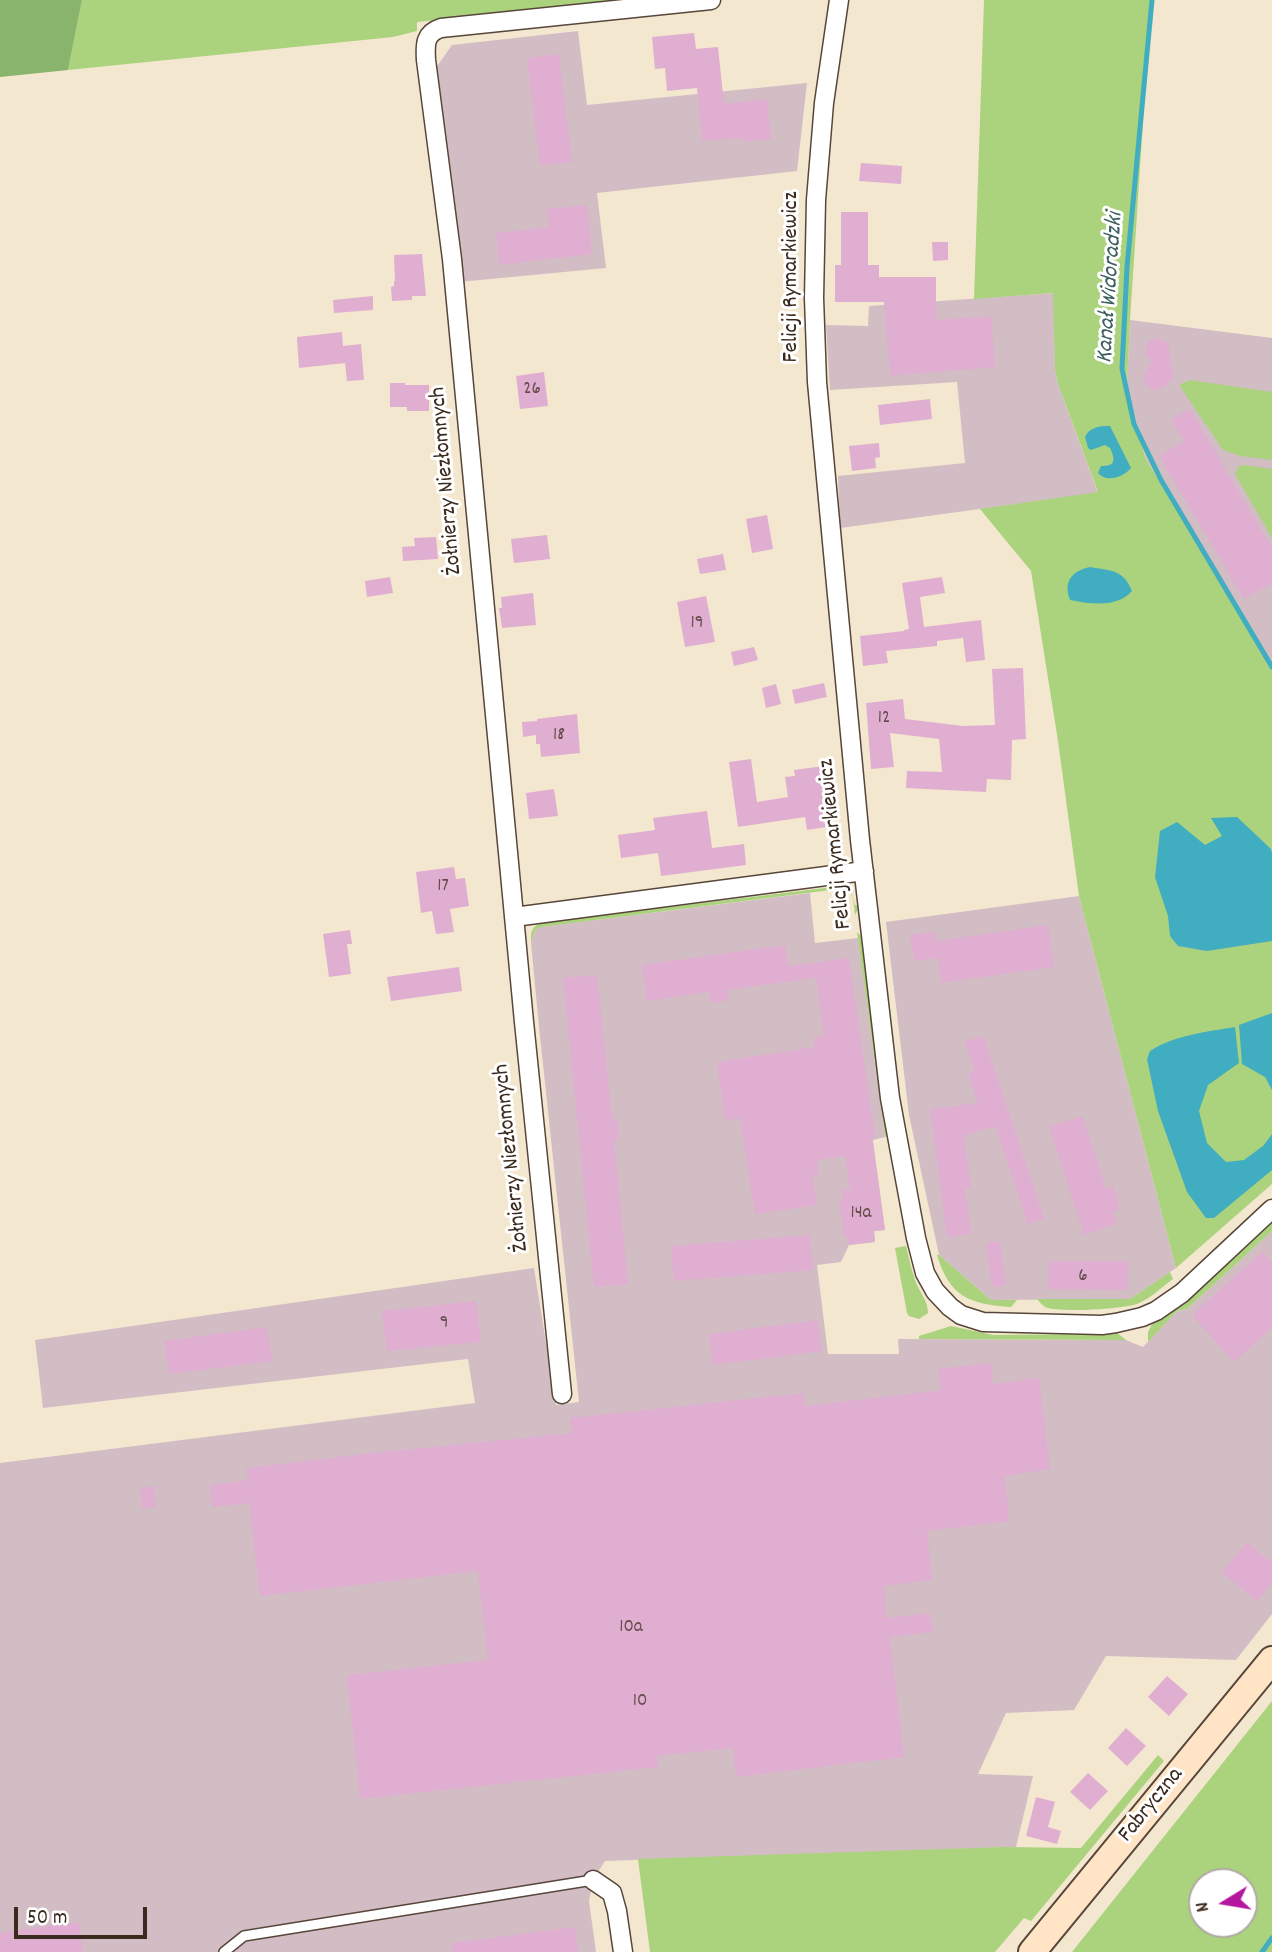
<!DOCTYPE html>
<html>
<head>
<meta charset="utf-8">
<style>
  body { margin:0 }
  #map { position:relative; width:1272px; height:1952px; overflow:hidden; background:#f4e7cf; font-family:Dekko,sans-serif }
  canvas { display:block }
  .north { position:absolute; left:1188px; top:1868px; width:70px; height:70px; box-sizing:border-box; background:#fff; border:2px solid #b1aaa5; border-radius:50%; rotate:259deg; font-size:19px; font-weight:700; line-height:28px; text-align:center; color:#3b2a1e }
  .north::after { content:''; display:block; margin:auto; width:24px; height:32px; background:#b5179e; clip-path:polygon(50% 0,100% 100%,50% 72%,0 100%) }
  .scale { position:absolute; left:14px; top:1907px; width:133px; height:32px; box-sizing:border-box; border:4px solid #3b2a1e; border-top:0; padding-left:9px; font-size:21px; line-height:24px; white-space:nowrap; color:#3b2a1e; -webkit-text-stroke:5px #fff; paint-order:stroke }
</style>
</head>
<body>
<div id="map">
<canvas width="1272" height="1952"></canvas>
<div class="north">N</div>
<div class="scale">50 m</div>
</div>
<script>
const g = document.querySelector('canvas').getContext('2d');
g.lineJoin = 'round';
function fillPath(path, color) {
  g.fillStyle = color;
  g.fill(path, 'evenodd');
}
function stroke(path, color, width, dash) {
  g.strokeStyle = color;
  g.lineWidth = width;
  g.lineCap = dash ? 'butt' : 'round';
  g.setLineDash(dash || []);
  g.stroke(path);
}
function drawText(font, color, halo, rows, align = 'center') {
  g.font = font + ' Dekko,sans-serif';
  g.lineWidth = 6;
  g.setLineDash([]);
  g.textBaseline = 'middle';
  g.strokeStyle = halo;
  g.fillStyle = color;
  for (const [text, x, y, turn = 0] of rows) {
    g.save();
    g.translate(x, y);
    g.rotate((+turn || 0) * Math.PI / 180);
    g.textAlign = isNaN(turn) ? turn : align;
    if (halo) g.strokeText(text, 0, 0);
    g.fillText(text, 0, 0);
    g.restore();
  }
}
const industrial = new Path2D(`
  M 578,31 L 587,105 L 807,83 L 797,171 L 597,193 L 606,268 L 459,282 L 435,69 L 452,45 Z
  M 1054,293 L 1055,370 L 1058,384 L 1098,493 L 840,528 L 838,476 L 965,463 L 957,382 L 830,390 L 826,325 L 868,326 L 869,306 Z
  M 1130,320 L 1272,338 L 1272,671 L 1145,457 L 1127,385 Z
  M 810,893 L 815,943 L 858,938 L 885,1137 L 873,1140 L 885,1230 L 874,1231 L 875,1242 L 849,1245 L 841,1262 L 817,1265 L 828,1354 L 899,1354 L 898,1339 L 1126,1340 L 1143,1347 L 1177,1311 L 1187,1309 L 1272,1231 L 1272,1614 L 1236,1660 L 1106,1656 L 1074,1710 L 1006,1713 L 978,1774 L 1033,1776 L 1016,1847 L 605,1861 L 593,1880 L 589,1901 L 596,1952 L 0,1952 L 0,1463 L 475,1403 L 468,1359 L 43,1408 L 35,1340 L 534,1268 L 556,1405 L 579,1402 L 539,1027 L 531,943 L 535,930 L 540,927 Z
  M 1079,896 L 1176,1268 L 1130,1299 L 991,1300 L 939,1255 L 909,1115 L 886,922 Z`);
const green = new Path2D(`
  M 82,0 L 630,0 L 417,22 L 417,31 L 393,37 L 68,70 Z
  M 984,0 L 1151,0 L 1130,320 L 1127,385 L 1145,457 L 1272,671 L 1272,1184 L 1176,1268 L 1079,896 L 1058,741 L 1031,571 L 980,509 L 1098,492 L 1058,384 L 1055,370 L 1053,293 L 974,299 Z
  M 1190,380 L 1272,392 L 1272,460 L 1240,456 L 1223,450 L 1179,385 Z
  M 1243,465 L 1272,469 L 1272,538 L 1235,474 L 1238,467 Z
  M 841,886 L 850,888 L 855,905 L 860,905 L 855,915 C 854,906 854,893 846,888 L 541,927 L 535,930 L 531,943 C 531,934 530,928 540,923 Z
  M 857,932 L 861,936 L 864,945 L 877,1062 L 888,1136 L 885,1137 Z
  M 1272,1221 L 1272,1231 L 1187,1309 L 1177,1311 L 1148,1342 L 1148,1332 L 1153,1322 L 1174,1310 Z
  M 906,1246 C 909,1257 911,1269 915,1280 C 919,1292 928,1300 928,1313 L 919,1319 L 909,1316 L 907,1313 L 895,1248 Z
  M 937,1255 L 939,1255 L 991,1300 L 1017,1300 L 1011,1307 C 970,1304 950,1298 937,1255 Z
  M 1170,1272 L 1173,1279 C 1162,1287 1150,1299 1137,1304 C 1124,1309 1058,1313 1045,1307 C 1042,1305 1040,1302 1037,1299 L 1130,1299 Z
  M 951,1326 L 993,1335 L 1089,1334 L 1116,1332 L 1126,1340 L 919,1339 L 919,1336 Z
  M 1272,1701 L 1272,1952 L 1072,1952 ZM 1244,1882 L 1244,1924 L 1202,1924 L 1202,1882 Z
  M 1158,1755 L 1164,1761 L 1031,1921 L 1024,1918 L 995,1952 L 650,1952 L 638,1859 L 1004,1847 L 1081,1848 Z`);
const forest = new Path2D(`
  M 0,0 L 82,0 L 68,70 L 0,77 Z`);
const water = new Path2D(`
  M 1110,426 L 1131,468 C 1124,477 1106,483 1098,473 L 1101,466 C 1115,466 1116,461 1110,448 L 1105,445 L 1091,450 L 1088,448 L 1085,437 C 1089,427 1100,426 1110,426 Z
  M 1090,567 C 1111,571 1123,569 1132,591 C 1117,608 1091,604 1070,600 C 1063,581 1072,571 1090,567 Z
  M 1237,817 L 1271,849 L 1272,853 L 1272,941 L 1207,951 L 1178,946 L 1170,936 L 1168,916 L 1155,877 L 1160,831 L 1177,822 L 1205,845 L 1222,836 L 1211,818 Z
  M 1272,1013 L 1272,1090 L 1265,1077 L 1242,1064 L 1239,1025 Z
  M 1235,1027 L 1239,1063 L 1208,1085 L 1199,1111 L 1207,1143 L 1226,1162 L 1244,1160 L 1263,1146 L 1272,1134 L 1272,1170 L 1214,1218 L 1206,1218 L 1187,1192 L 1158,1111 L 1147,1059 L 1150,1051 C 1175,1035 1206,1032 1235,1027 Z`);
const stream = new Path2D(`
  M 1152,0 L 1127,267 L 1122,369 L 1134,424 L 1161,480 L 1272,667
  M 1262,1952 L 1272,1938`);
const building = new Path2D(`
  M 694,33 L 696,49 L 718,47 L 724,104 L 767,99 L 771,139 L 743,142 L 743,138 L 702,141 L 697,88 L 667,91 L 665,68 L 655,69 L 652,37 Z
  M 559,54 L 572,162 L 540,166 L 527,58 Z
  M 861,163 L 902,166 L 901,184 L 859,181 Z
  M 587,205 L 592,254 L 499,265 L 496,233 L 549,227 L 547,209 Z
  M 841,212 L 868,212 L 868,265 L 879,265 L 879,277 L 936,277 L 936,320 L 991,316 L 995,367 L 890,376 L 884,302 L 835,302 L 835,265 L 841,265 Z
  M 932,242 L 948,242 L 948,260 L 933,261 Z
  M 422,254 L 426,296 L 412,296 L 412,300 L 392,301 L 391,287 L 394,286 L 394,281 L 395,281 L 394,255 Z
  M 373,296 L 373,310 L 334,313 L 333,300 Z
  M 342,332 L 343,346 L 361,344 L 364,380 L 347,381 L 345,363 L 299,368 L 297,337 Z
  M 1157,338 L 1167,342 L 1169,347 L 1173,380 L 1171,380 L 1163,388 L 1153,390 L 1145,384 L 1144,379 L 1144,374 L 1152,362 L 1145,352 L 1148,342 Z
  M 544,372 L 548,406 L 520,409 L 516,376 Z
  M 390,383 L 405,383 L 405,385 L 429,385 L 429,411 L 407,411 L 407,407 L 390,407 Z
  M 930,399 L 932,419 L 880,425 L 878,405 Z
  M 1190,409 L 1272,548 L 1272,583 L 1244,599 L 1159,456 L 1184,441 L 1171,420 Z
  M 879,443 L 880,457 L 875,458 L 876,468 L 852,471 L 849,446 Z
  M 767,515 L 773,549 L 752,553 L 746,519 Z
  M 547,535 L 550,559 L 514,563 L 511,539 Z
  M 436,537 L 438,559 L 403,561 L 402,547 L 415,546 L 414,538 Z
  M 723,554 L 726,570 L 700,574 L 697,559 Z
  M 390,577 L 393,593 L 367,597 L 365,581 Z
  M 942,577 L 945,593 L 920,597 L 924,627 L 981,620 L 985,660 L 966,662 L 963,638 L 937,641 L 937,646 L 886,651 L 888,663 L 863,666 L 860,636 L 904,631 L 904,630 L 909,629 L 902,583 Z
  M 533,593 L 536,625 L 502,628 L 499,608 L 502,608 L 501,597 Z
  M 706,596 L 715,642 L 685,647 L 677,602 Z
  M 754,647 L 758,660 L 734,666 L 731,652 Z
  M 1023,668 L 1026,739 L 1012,740 L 1011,780 L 987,779 L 986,792 L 906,788 L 907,771 L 942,772 L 939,739 L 890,733 L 894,767 L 871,769 L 866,703 L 903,699 L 905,719 L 963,726 L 995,725 L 992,669 Z
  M 824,683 L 827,697 L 795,704 L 792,690 Z
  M 776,684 L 781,704 L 766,708 L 762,688 Z
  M 577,714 L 580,753 L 541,757 L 540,744 L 536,744 L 536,735 L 523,737 L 522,722 L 537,721 L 537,719 Z
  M 751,759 L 757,802 L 788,797 L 785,777 L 795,776 L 794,770 L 824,766 L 832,826 L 807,830 L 805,817 L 738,827 L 729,762 Z
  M 554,789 L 558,816 L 529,819 L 526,793 Z
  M 707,811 L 712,848 L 744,844 L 746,865 L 661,876 L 658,853 L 621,858 L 618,835 L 655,830 L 653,818 Z
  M 454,867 L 456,879 L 465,878 L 469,906 L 450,909 L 454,932 L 436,934 L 432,911 L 421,913 L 416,872 Z
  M 1048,925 L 1054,967 L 941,983 L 938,958 L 914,961 L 910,935 L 935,932 L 936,941 Z
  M 350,930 L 352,944 L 347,944 L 351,974 L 329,977 L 323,934 Z
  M 785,945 L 788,966 L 849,958 L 875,1137 L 872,1138 L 885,1230 L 874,1231 L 875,1242 L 849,1245 L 848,1237 L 844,1238 L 839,1199 L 843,1198 L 842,1190 L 850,1189 L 845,1156 L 817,1160 L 819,1174 L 812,1175 L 817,1205 L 755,1214 L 740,1118 L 725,1120 L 717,1062 L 815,1047 L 814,1037 L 824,1036 L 816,978 L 727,990 L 729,1000 L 711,1003 L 709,992 L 647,1001 L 642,965 Z
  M 459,967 L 462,991 L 391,1001 L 387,977 Z
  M 597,975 L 612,1118 L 618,1123 L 619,1136 L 614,1141 L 628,1284 L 594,1287 L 563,978 Z
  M 983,1036 L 1044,1219 L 1028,1225 L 995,1126 L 964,1136 L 971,1188 L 965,1188 L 971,1234 L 947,1237 L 930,1109 L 978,1103 L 968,1072 L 975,1070 L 965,1041 Z
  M 1082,1116 L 1106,1189 L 1113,1186 L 1120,1209 L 1113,1211 L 1117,1224 L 1084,1235 L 1049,1127 Z
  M 810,1235 L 813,1270 L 674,1281 L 671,1246 Z
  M 1000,1241 L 1006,1285 L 992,1287 L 986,1243 Z
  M 1263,1251 L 1272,1262 L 1272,1327 L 1234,1362 L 1192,1315 Z
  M 1049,1261 L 1128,1261 L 1127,1290 L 1048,1289 Z
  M 476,1301 L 481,1342 L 387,1351 L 382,1311 Z
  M 818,1320 L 822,1351 L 713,1365 L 709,1334 Z
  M 267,1327 L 272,1361 L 169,1374 L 164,1341 Z
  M 991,1363 L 993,1384 L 1039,1378 L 1050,1469 L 1005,1476 L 1009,1521 L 927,1531 L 932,1580 L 884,1586 L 887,1618 L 930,1613 L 933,1632 L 890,1637 L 904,1757 L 736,1777 L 733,1748 L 657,1756 L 658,1767 L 360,1799 L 347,1675 L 488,1660 L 478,1571 L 260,1596 L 249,1503 L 212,1507 L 210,1485 L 248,1480 L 246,1468 L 372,1453 L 573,1433 L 570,1418 L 804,1393 L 805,1406 L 941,1390 L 938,1369 Z
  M 154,1486 L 156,1507 L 142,1508 L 140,1488 Z
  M 1247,1542 L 1272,1563 L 1272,1583 L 1257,1601 L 1222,1572 Z
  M 1167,1676 L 1188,1694 L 1169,1716 L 1148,1697 Z
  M 1126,1728 L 1146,1746 L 1127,1766 L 1108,1748 Z
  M 1088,1773 L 1108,1791 L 1090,1810 L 1070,1792 Z
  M 1036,1797 L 1055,1802 L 1048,1827 L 1061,1831 L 1057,1844 L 1026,1836 Z
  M 79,1922 L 83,1952 L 0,1952 L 0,1933 Z
  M 575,1927 L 578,1952 L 452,1952 L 452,1943 Z`);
const lane = new Path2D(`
  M 224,1952 L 244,1936 L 593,1880`);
const street = new Path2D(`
  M 839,0 L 824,103 L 816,200 L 814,298 L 817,382 L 860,840 L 890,1098 L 916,1238 L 925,1273 L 935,1291 L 950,1307 L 961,1315 L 983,1322 L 1102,1325 L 1116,1323 L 1142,1317 L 1156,1311 L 1182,1293 L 1272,1209
  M 514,917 L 864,871
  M 562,1394 L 524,1022 L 452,259 L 426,60 C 425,44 425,33 441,28 L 711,0
  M 593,1880 L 612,1893 L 617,1911 L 623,1952`);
const secondary = new Path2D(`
  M 1032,1952 L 1272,1660`);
const numberNames = [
  ["26",532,390],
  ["19",697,624],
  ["12",884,719],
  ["18",559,736],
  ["17",443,887],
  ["14a",861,1214],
  ["6",1083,1277],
  ["9",444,1324],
  ["10a",631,1628],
  ["10",640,1702]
];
const streetNames = [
  ["Felicji Rymarkiewicz",793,277,-90],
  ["Żołnierzy Niezłomnych",448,481,-95],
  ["Felicji Rymarkiewicz",837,844,-96],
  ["Żołnierzy Niezłomnych",513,1158,-96],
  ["Fabryczna",1152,1806,-51]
];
const waterNames = [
  ["Kanał Widoradzki",1112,288,-86]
];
fillPath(industrial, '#d2bdc5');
fillPath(green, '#abd27d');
fillPath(forest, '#88b46c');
fillPath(water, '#41adc0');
stroke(stream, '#41adc0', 5);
fillPath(building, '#e0aed0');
stroke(lane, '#574639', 12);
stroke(street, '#574639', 21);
stroke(secondary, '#574639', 30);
stroke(lane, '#fff', 9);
stroke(street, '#fff', 18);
stroke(secondary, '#ffe4c6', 26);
drawText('19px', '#644b4a', null, numberNames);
drawText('23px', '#3b2a1e', '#fff', streetNames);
drawText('italic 24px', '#3d5e5f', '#fff', waterNames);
</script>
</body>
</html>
